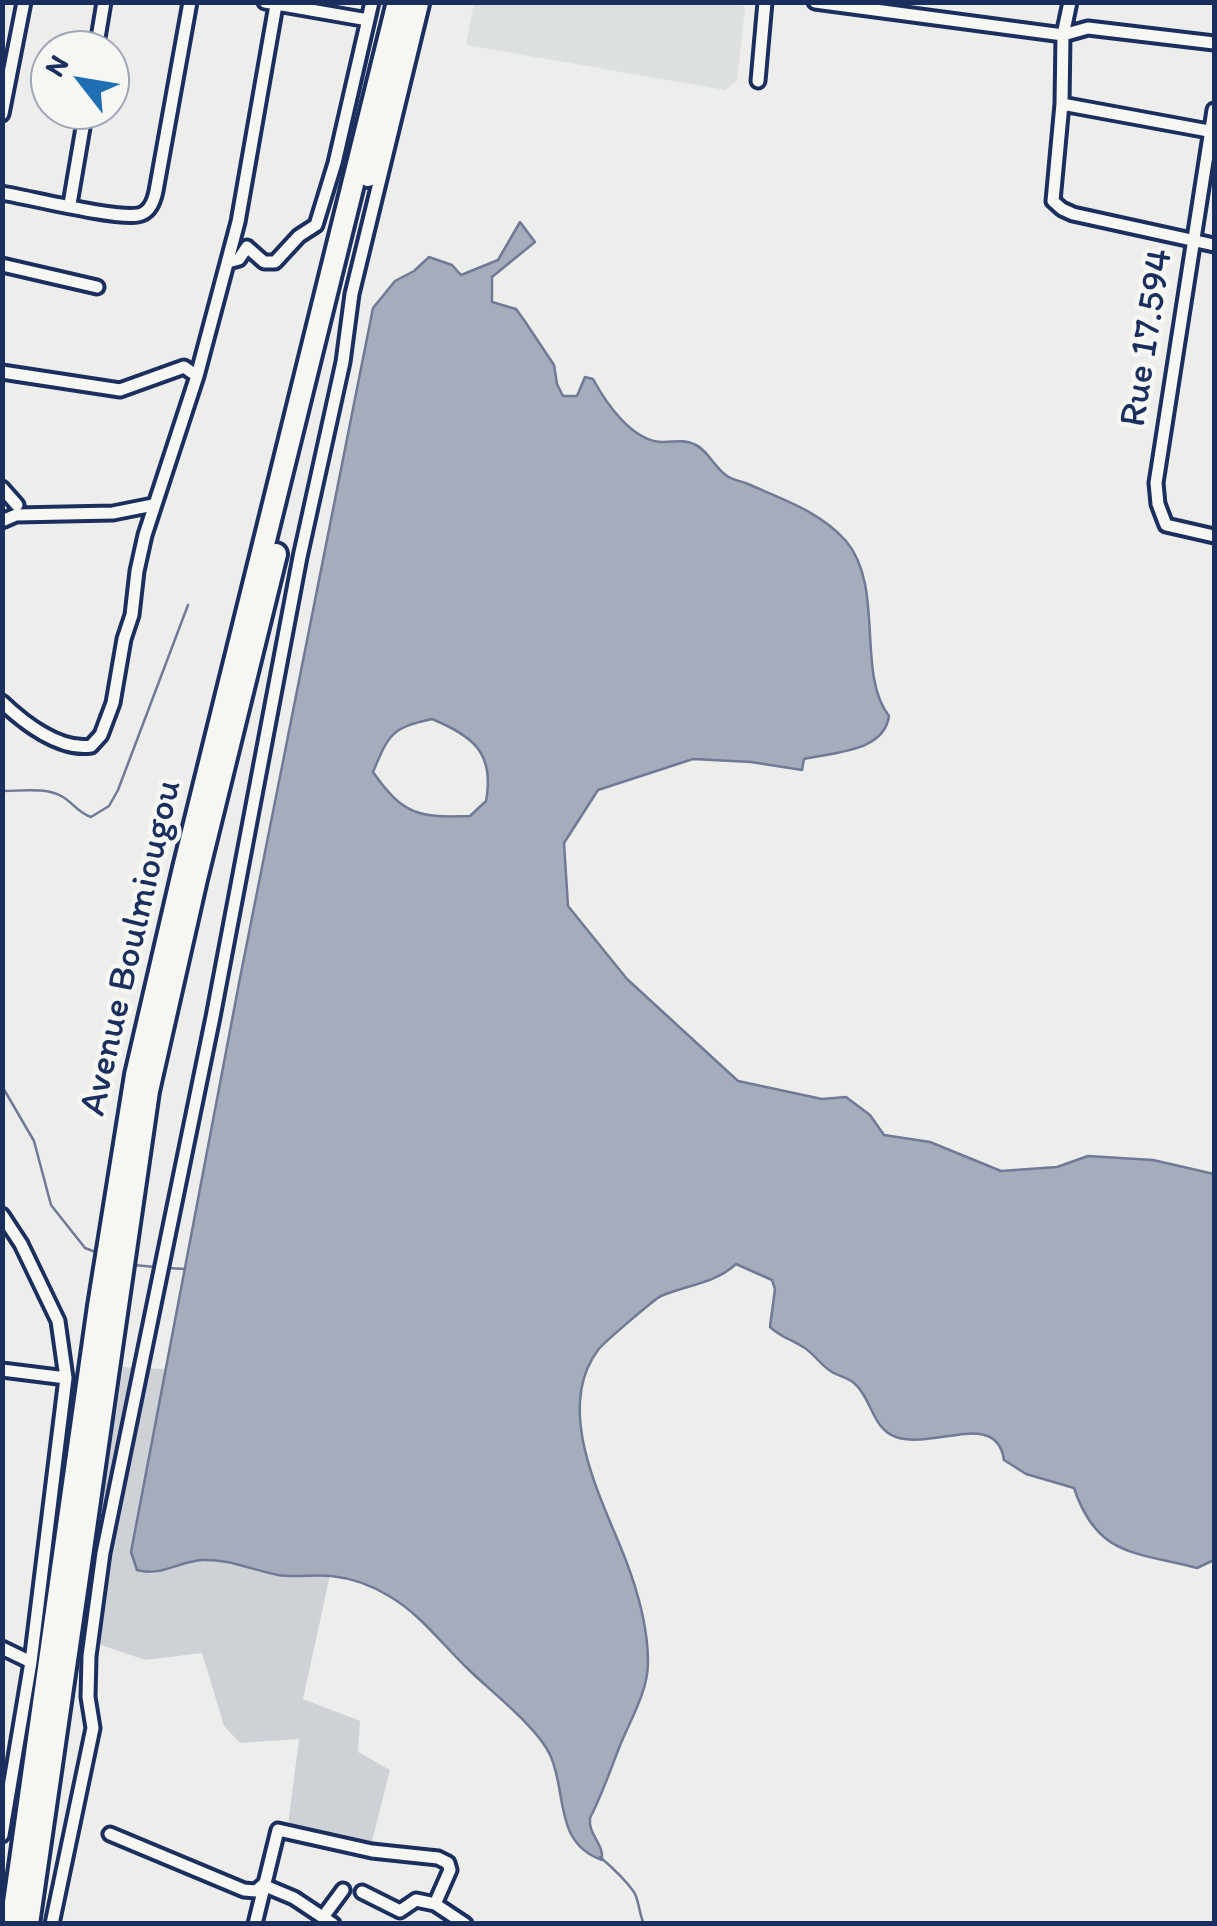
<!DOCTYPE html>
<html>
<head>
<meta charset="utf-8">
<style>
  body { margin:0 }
  #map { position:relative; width:1217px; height:1926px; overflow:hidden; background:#edeeec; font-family:Itim,sans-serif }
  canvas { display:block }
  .frame { position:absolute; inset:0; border:5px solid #1b2f5e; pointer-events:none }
  .north { position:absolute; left:30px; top:30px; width:100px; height:100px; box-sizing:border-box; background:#f6f6f2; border:2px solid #9ea6b7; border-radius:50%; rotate:301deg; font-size:28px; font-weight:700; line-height:40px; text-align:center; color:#1b2f5e }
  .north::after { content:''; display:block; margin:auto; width:35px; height:45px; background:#1f6fb2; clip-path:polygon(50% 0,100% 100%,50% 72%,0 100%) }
</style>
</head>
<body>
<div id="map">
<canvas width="1217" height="1926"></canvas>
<div class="frame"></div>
<div class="north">N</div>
</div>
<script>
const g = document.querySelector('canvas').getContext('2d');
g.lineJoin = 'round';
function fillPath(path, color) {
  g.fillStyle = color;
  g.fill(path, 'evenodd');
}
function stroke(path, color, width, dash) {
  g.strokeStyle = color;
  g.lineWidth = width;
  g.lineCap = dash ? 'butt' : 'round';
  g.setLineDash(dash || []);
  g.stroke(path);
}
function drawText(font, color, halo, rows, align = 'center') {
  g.font = font + ' Itim,sans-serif';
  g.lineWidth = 9;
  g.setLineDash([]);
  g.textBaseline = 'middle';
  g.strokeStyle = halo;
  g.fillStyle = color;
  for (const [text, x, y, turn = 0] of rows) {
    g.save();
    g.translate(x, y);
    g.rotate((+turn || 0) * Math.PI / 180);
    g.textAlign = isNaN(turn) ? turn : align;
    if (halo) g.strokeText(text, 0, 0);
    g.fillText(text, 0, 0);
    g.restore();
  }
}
const built = new Path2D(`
  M 740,2 L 745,8 L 737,81 L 725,90 L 466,45 L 474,3 Z`);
const green = new Path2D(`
  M 123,1367 L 165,1369 L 131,1552 L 151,1574 L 190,1561 L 212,1560 L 282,1576 L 330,1575 L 303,1699 L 360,1721 L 358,1752 L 390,1770 L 371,1845 L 288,1825 L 299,1739 L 240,1743 L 224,1726 L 202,1653 L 145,1660 L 98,1644 L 86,1605 Z`);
const water = new Path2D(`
  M 520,222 L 535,242 L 492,277 L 492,302 L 516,309 L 524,320 L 554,365 L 557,384 L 563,396 L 577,396 L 585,377 L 593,379 C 606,403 633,443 664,442 C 674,442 684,439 694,444 C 708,450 714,467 727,476 C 733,480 741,481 748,484 C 782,499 821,512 846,541 C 885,587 856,674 889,716 C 884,752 834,752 804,759 L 802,770 L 751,762 L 693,759 L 598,790 L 564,843 L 568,906 L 627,979 L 738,1081 L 822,1099 L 846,1097 L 870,1115 L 884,1135 L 930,1142 L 1001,1171 L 1057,1167 L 1088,1156 L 1153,1160 L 1214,1174 L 1214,1560 L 1197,1568 C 1136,1552 1097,1557 1074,1488 L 1026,1474 L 1004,1460 C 997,1409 933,1450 896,1437 C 872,1429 872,1398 854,1383 C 848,1378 839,1376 832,1372 C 821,1366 814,1353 803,1347 C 790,1339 781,1337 770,1327 L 775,1289 L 772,1280 L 736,1264 C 716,1283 687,1285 661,1296 C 656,1298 603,1343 598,1350 C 553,1410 602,1499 625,1558 C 637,1589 648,1628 648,1662 C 648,1692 630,1720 619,1748 C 610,1771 602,1795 590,1818 C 588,1835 604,1843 602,1860 C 554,1843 567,1794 551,1757 C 539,1728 490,1691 467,1668 C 441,1643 420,1614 389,1596 C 371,1585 351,1578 331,1576 C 314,1574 295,1578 278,1575 C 253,1570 228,1559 203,1560 C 179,1561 161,1577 137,1570 L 131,1552 L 240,978 L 373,308 L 395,281 L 414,271 L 429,257 L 452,265 L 461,275 L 498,260 ZM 432,719 C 473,736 495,753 486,801 L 470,816 C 419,818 403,815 373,772 C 389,734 391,728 432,719 Z`);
const stream = new Path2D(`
  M 2,791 C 21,791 47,787 63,797 C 74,804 79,813 91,817 L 109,806 L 118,790 L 188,605
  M 2,1086 L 34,1141 L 51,1205 L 85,1248 L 98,1253
  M 134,1265 L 155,1267
  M 168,1268 L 185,1269
  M 600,1857 C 613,1868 624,1878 634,1892 C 639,1900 639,1914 644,1924`);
const street = new Path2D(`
  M 265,2 L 368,20
  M 815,2 L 1063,35 L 1088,28 L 1214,43
  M 1070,2 L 1063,35 L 1062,104 L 1053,201 L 1062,209 L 1073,214 L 1214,245
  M 96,50 L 104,2
  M 758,81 L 765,2
  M 1062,104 L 1214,132
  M 1214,110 L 1156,483 L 1158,504 L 1166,525 L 1214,536
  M 2,114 L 24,2
  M 2,193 C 31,198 115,219 138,215 C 150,213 154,201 156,191 L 190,2
  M 70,204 L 86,110
  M 228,262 L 239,259 L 247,247 L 264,262 L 275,262 L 299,236 L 316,225 L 335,163 L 372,2
  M 2,265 L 97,287
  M 2,372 L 120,390 L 184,367 L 197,376
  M 2,488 L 17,505
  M 2,521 L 16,515 L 113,513 L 153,505
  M 2,702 C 24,723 60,751 91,746 L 101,735 L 113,703 L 124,639 L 132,615 L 137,571 L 145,535 L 197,376 L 238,222 L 276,5
  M 2,1215 L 21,1244 L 58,1321 L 66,1378 L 31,1662
  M 2,1370 L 66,1378
  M 2,1648 L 31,1662 L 2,1835
  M 110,1834 L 244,1890 L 256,1891 L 263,1885 L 294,1898 L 333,1924
  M 362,1892 L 400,1911 L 416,1900 L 435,1904 L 465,1924
  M 323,1917 L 343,1890
  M 52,1924 L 93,1728 L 88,1697 L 89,1656 L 103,1553 L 213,1017 L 300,557 L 343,362 L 352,294 L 423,2
  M 255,1924 L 278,1830 L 372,1851 L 438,1858 L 448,1863 L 450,1870 L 435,1904`);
const highway = new Path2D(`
  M 368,176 L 413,2
  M 12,1924 L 99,1306 L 136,1075 L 184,868 L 398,2
  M 28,1924 L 148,1091 L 196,879 L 276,554`);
const streetNames = [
  ["Rue 17.594",1148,338,-81],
  ["Avenue Boulmiougou",132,948,-77]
];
fillPath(built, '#dde0e1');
fillPath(green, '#ced2d7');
fillPath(water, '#a5acbc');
stroke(water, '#6e7a96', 2.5);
stroke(stream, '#6e7a96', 2.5);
stroke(street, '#1b2f5e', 19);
stroke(highway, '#1b2f5e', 28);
stroke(street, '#f6f6f2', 11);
stroke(highway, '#f6f6f2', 20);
drawText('38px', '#1b2f5e', '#f6f6f2', streetNames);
</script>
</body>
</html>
